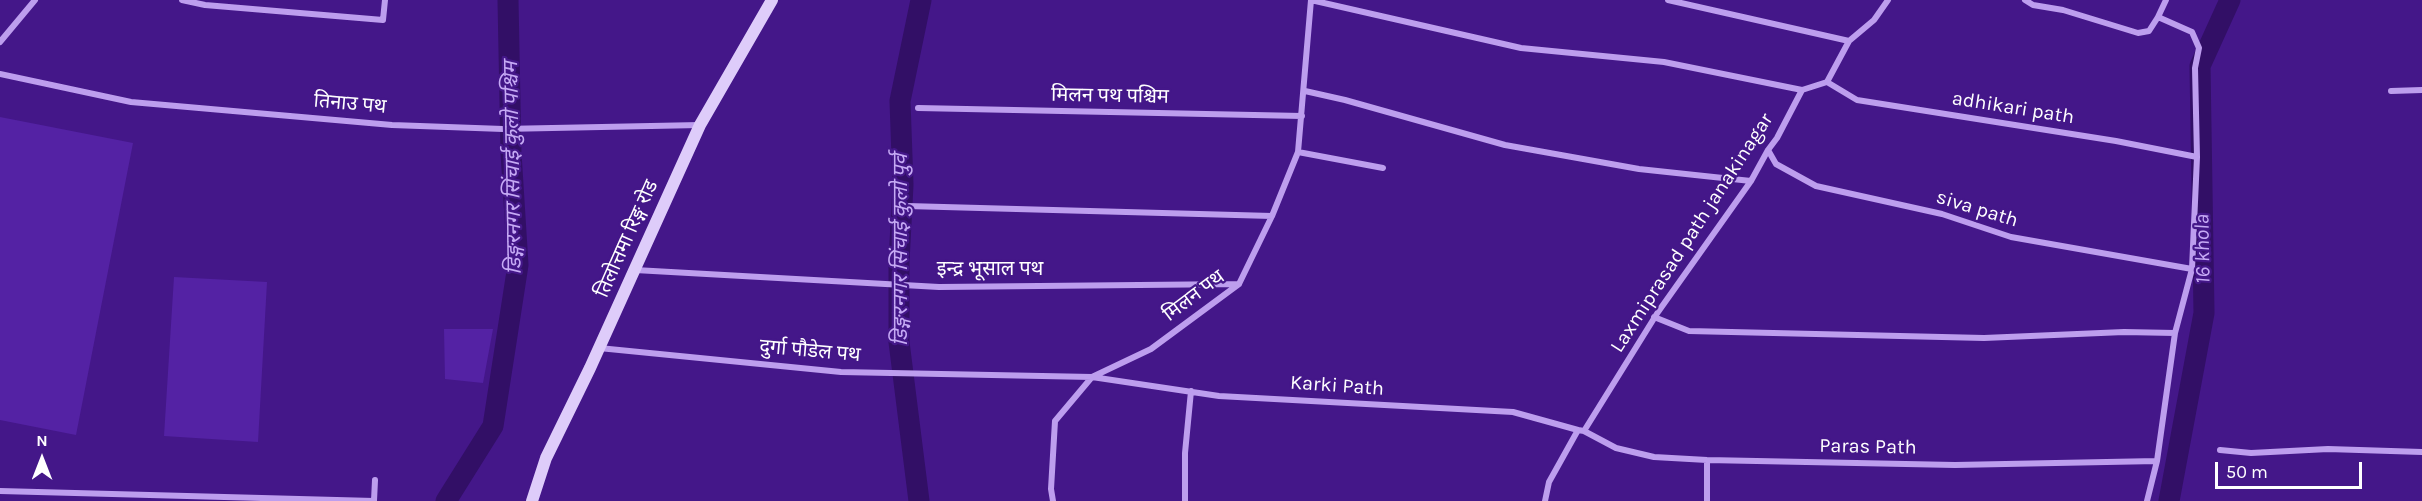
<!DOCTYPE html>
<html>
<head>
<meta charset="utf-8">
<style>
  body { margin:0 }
  #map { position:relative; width:2422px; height:501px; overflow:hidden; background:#441789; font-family:Karla,sans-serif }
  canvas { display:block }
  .north { position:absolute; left:12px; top:429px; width:60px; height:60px; -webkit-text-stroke:4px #441789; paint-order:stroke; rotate:0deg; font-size:16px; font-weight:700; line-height:24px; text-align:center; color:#fff }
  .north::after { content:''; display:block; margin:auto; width:21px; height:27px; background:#fff; clip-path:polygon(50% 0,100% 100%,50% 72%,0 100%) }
  .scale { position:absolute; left:2215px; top:462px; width:147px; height:27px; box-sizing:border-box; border:3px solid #fff; border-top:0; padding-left:8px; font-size:18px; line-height:21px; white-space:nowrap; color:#fff; -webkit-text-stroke:4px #441789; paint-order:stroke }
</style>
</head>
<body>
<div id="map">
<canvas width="2422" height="501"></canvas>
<div class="north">N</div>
<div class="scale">50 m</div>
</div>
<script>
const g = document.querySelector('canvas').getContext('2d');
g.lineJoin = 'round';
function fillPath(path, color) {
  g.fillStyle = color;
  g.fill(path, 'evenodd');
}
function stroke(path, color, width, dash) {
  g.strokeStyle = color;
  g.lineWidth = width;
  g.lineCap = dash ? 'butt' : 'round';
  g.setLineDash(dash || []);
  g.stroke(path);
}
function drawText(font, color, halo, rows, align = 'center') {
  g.font = font + ' Karla,"Noto Sans Devanagari",sans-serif';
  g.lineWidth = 4.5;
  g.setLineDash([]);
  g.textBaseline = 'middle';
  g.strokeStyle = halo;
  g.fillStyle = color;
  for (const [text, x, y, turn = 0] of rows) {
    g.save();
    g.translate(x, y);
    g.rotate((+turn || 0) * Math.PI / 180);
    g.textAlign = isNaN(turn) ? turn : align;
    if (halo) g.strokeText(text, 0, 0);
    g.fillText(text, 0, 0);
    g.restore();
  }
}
const green = new Path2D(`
  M 0,117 L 133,143 L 76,435 L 0,420 Z
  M 174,277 L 267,282 L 258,442 L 164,436 Z
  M 444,329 L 493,329 L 483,383 L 445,379 Z`);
const canal = new Path2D(`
  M 446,501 L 493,426 L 518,265 L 511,153 L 508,0
  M 919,501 L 899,342 L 899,262 L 903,185 L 900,101 L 921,0
  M 2169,501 L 2204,313 L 2200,66 L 2230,0`);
const street = new Path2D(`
  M 182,0 L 205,5 L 383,20 L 385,0
  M 1668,0 L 1849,41
  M 2025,0 L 2033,5 L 2063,10 L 2138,33 L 2149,31 L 2158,17
  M 0,42 L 35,0
  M 0,74 L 131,102 L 392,125 L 503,129 L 700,125
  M 1827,82 L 1857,100 L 2116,141 L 2197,157
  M 1305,91 L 1345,100 L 1505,145 L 1639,169 L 1751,181
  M 2391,91 L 2422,90
  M 918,108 L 1302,116
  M 1768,150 L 1776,164 L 1816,186 L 1942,214 L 2011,237 L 2192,269
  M 1298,152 L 1383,168
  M 907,206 L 1272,216
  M 635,270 L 939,287 L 1239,284
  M 1654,317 L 1689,331 L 1984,338 L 2124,332 L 2175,333
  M 599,348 L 841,372 L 1092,377 L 1219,396 L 1513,412 L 1578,430
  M 1584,431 L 1616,448 L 1654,457 L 1707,460 L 1955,465 L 2157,461
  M 2220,450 L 2251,453 L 2328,449 L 2422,452
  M 1707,460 L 1707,501
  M 0,491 L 374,501
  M 374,501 L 375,480
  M 1053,501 L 1051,489 L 1055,421 L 1092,377 L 1151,349 L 1239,284 L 1272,216 L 1298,152 L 1311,0 L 1521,48 L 1664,62 L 1802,90
  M 1185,501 L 1185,453 L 1191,391
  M 1545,501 L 1549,482 L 1578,430 L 1584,431 L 1658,312 L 1751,181 L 1768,150 L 1777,138 L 1802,90 L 1827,82 L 1849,41 L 1874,20 L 1888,0
  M 2147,501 L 2157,461 L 2175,333 L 2192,269 L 2197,157 L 2195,68 L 2199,48 L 2192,32 L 2158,17 L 2166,0`);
const secondary = new Path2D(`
  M 532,501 L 546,458 L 590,368 L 700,125 L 772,0`);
const streetNames = [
  ["मिलन पथ पश्चिम",1110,96,1],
  ["तिनाउ पथ",350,104,5],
  ["adhikari path",2013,108,9],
  ["siva path",1977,209,17],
  ["Laxmiprasad path janakinagar",1692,233,-57],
  ["तिलोत्तमा रिङ्ग रोड",627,239,-66],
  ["इन्द्र भूसाल पथ",990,269],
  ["मिलन पथ",1194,296,-37],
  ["दुर्गा पौडेल पथ",810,351,5],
  ["Karki Path",1337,386,4],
  ["Paras Path",1868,447,1]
];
const waterNames = [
  ["डिङ्गरनगर सिंचाई कुलो पश्चिम",513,168,-91],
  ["16 khola",2203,249,-91],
  ["डिङ्गरनगर सिंचाई कुलो पुर्व",901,250,-90]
];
fillPath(green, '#5422a4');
stroke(canal, '#320f66', 21);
stroke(street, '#bd9eee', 6);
stroke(secondary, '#deccfa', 12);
drawText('20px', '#fff', '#441789', streetNames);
drawText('italic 21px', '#c6aaf5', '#441789', waterNames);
</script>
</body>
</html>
